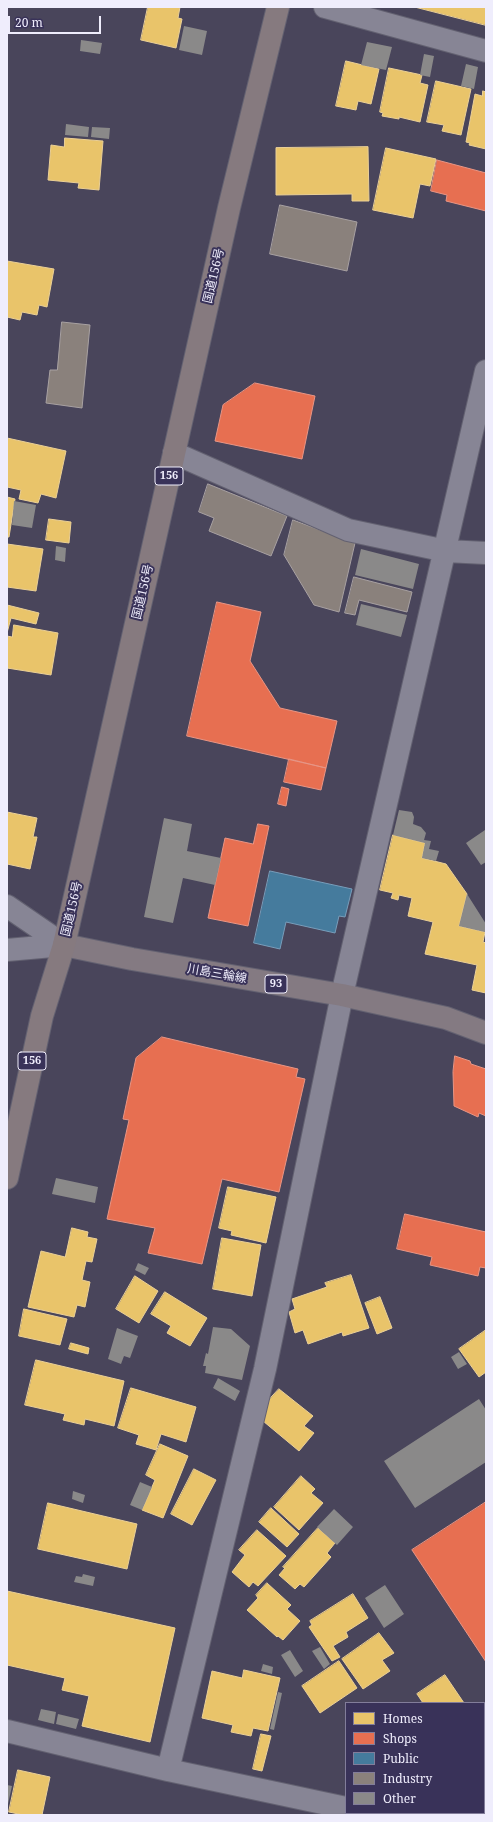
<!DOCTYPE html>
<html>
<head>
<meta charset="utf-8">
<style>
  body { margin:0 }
  #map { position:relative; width:493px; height:1822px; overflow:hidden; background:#49455b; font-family:"Noto Serif",serif }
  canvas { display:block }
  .frame { position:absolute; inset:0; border:8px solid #efedfc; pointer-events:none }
  .legend { position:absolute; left:345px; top:1702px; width:140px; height:112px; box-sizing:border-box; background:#393259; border:1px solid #827d9a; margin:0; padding:5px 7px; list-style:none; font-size:12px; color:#efedfc }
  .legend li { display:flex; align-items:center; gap:8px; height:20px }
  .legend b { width:20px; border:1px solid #827d9a }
  .scale { position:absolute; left:8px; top:16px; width:93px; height:18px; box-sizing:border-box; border:2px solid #efedfc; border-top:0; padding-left:5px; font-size:12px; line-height:14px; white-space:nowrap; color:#efedfc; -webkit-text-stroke:3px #393259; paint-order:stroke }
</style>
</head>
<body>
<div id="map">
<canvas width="493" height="1822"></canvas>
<div class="frame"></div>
<ul class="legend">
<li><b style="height:11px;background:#e9c46a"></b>Homes</li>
<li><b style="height:11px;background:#e76f51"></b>Shops</li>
<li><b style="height:11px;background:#457b9d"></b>Public</li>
<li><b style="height:11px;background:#8a817c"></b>Industry</li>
<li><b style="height:11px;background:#8a8989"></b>Other</li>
</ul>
<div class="scale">20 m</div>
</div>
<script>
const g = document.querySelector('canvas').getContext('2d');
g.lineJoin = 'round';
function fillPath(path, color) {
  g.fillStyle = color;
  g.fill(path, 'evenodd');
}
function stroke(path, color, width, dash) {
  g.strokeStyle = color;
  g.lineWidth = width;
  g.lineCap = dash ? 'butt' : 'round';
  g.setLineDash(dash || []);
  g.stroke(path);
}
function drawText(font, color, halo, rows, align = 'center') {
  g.font = font + ' "Noto Serif","Noto Sans JP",serif';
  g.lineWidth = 4;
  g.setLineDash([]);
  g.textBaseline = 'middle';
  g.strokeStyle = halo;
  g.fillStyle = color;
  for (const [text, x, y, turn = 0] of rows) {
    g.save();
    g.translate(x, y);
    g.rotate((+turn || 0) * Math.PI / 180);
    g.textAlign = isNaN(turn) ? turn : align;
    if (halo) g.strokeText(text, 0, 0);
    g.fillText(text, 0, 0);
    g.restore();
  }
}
const homes = new Path2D(`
  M 148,7 L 180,7 L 178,18 L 182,19 L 176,48 L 141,40 Z
  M 415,7 L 486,7 L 486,25 Z
  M 346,61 L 379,69 L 371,104 L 358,101 L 356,110 L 336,106 Z
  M 389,68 L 422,75 L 420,83 L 428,85 L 420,122 L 399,117 L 399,119 L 382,116 L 383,113 L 380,112 Z
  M 436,81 L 471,89 L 461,135 L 442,131 L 444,125 L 427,122 Z
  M 483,91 L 486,92 L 486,149 L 469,145 L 470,143 L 466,142 L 475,94 L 482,96 Z
  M 65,138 L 103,141 L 99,190 L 78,188 L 79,183 L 48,180 L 51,145 L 64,147 Z
  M 368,147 L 369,201 L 352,201 L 352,194 L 276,195 L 276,148 Z
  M 386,148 L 436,159 L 430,186 L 420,184 L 413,218 L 373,210 Z
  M 7,261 L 54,269 L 47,307 L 39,305 L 37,315 L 22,312 L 20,320 L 7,317 Z
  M 7,438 L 66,451 L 56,498 L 41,494 L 38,503 L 19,499 L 21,490 L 7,487 Z
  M 7,497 L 15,499 L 9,537 L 7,537 Z
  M 49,519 L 71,522 L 69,543 L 46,540 Z
  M 7,544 L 43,549 L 36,591 L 7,587 L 7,589 Z
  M 7,605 L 39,613 L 36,624 L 11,618 L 7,633 Z
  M 14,625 L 58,633 L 51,675 L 7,668 L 7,636 L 12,637 Z
  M 7,812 L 37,818 L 33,837 L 37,837 L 30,869 L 7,864 Z
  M 393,835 L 425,843 L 422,858 L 446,864 L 467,894 L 459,926 L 485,932 L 483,942 L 486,943 L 486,993 L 472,990 L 477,965 L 425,954 L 433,922 L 408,916 L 412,898 L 399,895 L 398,900 L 391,898 L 393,893 L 380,890 Z
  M 228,1187 L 276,1197 L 266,1243 L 231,1235 L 232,1231 L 219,1228 Z
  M 72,1228 L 88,1232 L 87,1237 L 97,1239 L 92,1262 L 86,1261 L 82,1280 L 90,1282 L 85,1307 L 77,1305 L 74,1317 L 28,1307 L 41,1251 L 65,1257 Z
  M 222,1238 L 261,1245 L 252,1296 L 213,1289 Z
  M 351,1275 L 369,1328 L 343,1336 L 342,1332 L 308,1344 L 303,1330 L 295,1333 L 289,1312 L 295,1309 L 292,1299 L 327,1287 L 325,1283 Z
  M 135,1276 L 158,1291 L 139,1323 L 116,1309 Z
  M 165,1292 L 207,1318 L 190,1346 L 167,1333 L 171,1326 L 151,1314 Z
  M 380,1297 L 392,1328 L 377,1334 L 365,1303 Z
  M 24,1309 L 67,1319 L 60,1345 L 19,1336 Z
  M 486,1330 L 486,1372 L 479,1377 L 459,1349 Z
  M 71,1343 L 89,1348 L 88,1354 L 69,1349 Z
  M 36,1360 L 124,1381 L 114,1426 L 85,1419 L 84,1425 L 63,1420 L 65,1414 L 25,1405 Z
  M 131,1388 L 196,1407 L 186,1442 L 161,1434 L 156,1450 L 136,1444 L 139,1435 L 118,1428 Z
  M 279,1389 L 313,1416 L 304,1426 L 314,1433 L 299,1451 L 263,1421 L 266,1403 Z
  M 160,1444 L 188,1456 L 163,1518 L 142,1510 L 155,1480 L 146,1475 Z
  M 194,1469 L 216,1480 L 192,1525 L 171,1514 Z
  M 301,1476 L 315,1489 L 311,1493 L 323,1503 L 299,1530 L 274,1507 Z
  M 48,1503 L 137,1524 L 127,1569 L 38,1549 Z
  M 271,1508 L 299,1534 L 287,1547 L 259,1522 Z
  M 318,1528 L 335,1543 L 327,1553 L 331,1557 L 304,1587 L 300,1584 L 295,1589 L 279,1575 L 285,1568 L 283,1567 Z
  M 257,1530 L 286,1556 L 258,1586 L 253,1582 L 249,1587 L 232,1572 L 245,1555 L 239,1550 Z
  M 267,1583 L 291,1605 L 287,1609 L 300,1621 L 283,1640 L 278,1636 L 277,1637 L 247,1610 L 258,1598 L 256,1595 Z
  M 7,1591 L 175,1628 L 150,1742 L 82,1726 L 89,1696 L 62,1690 L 65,1678 L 7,1665 Z
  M 353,1594 L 368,1618 L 346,1632 L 348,1637 L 333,1646 L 340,1657 L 332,1661 L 309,1627 L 312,1625 L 310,1621 Z
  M 379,1633 L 394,1653 L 382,1660 L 390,1671 L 363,1689 L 342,1659 Z
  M 339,1661 L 357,1688 L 320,1713 L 302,1686 Z
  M 244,1670 L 280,1678 L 268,1731 L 253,1728 L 251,1736 L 231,1732 L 233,1725 L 202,1718 L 212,1671 L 242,1678 Z
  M 445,1675 L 464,1703 L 423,1703 L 417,1694 Z
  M 261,1734 L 271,1736 L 262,1771 L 253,1769 Z
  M 18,1770 L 50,1777 L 42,1815 L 23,1815 L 9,1812 Z
  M 486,1794 L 486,1815 L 484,1812 L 484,1795 Z`);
const shops = new Path2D(`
  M 437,160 L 486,173 L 486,211 L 446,201 L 447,195 L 431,191 Z
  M 255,383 L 315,396 L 302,459 L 215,441 L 223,405 Z
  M 217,602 L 261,612 L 250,661 L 280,708 L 337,721 L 326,768 L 187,736 Z
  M 289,759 L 326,768 L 321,790 L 284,782 Z
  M 282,787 L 289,789 L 286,806 L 278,804 Z
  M 258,824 L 269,826 L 248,926 L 208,918 L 225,838 L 253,844 Z
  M 162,1037 L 298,1069 L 296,1077 L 305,1079 L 279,1192 L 222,1179 L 202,1264 L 148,1253 L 155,1228 L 107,1219 L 129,1120 L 123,1119 L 136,1058 Z
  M 455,1056 L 470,1061 L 471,1064 L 486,1069 L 486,1116 L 479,1113 L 478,1117 L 454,1106 L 453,1072 Z
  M 405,1214 L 486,1232 L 486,1268 L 480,1267 L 478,1276 L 430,1265 L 432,1257 L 397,1249 Z
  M 486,1502 L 486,1662 L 412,1550 Z`);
const public = new Path2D(`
  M 270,871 L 352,889 L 345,917 L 339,916 L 335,933 L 286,922 L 280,949 L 254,943 Z`);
const industry = new Path2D(`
  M 280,205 L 357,222 L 347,271 L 270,254 Z
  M 62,322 L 90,325 L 82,408 L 46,403 L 50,370 L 57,370 Z
  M 208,484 L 287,516 L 271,556 L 209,531 L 214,518 L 199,512 Z
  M 293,520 L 355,543 L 339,612 L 314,605 L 284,555 Z
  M 354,577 L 412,592 L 407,612 L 359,600 L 355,615 L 345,613 Z`);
const building = new Path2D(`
  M 184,26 L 207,31 L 202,55 L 179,50 Z
  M 81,40 L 102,43 L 100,54 L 80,51 Z
  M 367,42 L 392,47 L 386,70 L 361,65 Z
  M 424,54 L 434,56 L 430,77 L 420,75 Z
  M 466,64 L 478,67 L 474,89 L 461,86 Z
  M 66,124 L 89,127 L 88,137 L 65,135 Z
  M 92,127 L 110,128 L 109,139 L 91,137 Z
  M 14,501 L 36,505 L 32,528 L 12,525 Z
  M 56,546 L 66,548 L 65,562 L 55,560 Z
  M 361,549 L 419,564 L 413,589 L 355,575 Z
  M 361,604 L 407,615 L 401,637 L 356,625 Z
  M 399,810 L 412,812 L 414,817 L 413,824 L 421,827 L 426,833 L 424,840 L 431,841 L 429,849 L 439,851 L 436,861 L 422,858 L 425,843 L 393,835 Z
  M 164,818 L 192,824 L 187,851 L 221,858 L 215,885 L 183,878 L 173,923 L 144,917 Z
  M 485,830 L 486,862 L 481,865 L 466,843 Z
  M 467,894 L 486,924 L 485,932 L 459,926 Z
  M 56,1178 L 98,1187 L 95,1203 L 52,1194 Z
  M 138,1263 L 149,1268 L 145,1275 L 135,1270 Z
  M 213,1327 L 231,1329 L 250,1346 L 242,1380 L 205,1373 L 206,1366 L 203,1366 L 206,1353 L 208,1354 Z
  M 117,1328 L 138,1336 L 130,1358 L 124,1356 L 121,1364 L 108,1359 Z
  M 459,1352 L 467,1364 L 458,1369 L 451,1357 Z
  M 218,1378 L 240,1391 L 235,1401 L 213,1388 Z
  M 479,1399 L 486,1410 L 486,1462 L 415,1508 L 384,1461 Z
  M 140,1482 L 152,1487 L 142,1510 L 130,1505 Z
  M 73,1491 L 85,1495 L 83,1503 L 72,1499 Z
  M 334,1509 L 353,1527 L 337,1545 L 317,1527 Z
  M 83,1574 L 95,1577 L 93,1586 L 74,1582 L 76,1576 L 82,1577 Z
  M 385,1585 L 404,1614 L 384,1628 L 365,1598 Z
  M 320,1647 L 330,1664 L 324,1669 L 312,1651 Z
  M 290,1650 L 303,1671 L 295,1677 L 281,1655 Z
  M 263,1664 L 273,1667 L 272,1674 L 261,1671 Z
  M 278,1692 L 282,1693 L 274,1730 L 270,1729 Z
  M 41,1709 L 56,1712 L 54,1724 L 38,1720 Z
  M 58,1714 L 79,1719 L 76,1729 L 56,1724 Z
  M 486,1769 L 486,1792 L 484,1789 L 484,1771 Z
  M 7,1785 L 12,1786 L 8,1804 L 7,1804 Z`);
const minor = new Path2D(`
  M 325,7 L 486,51
  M 174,453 L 348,530 L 446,551 L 486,553
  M 7,1731 L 168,1770 L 346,1808
  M 484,1745 L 486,1744
  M 168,1770 L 265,1369 L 342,995 L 486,371`);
const tertiary = new Path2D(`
  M 7,906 L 64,945
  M 7,950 L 64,945`);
const primary = new Path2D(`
  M 64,945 L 132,959 L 342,995 L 446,1018 L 486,1033`);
const trunk = new Path2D(`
  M 7,1178 L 42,1016 L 64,945 L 229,208 L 278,7`);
const shields = [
  [169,476,28],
  [276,984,22],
  [32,1061,28]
];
const shieldNames = [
  ["156",169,476],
  ["93",276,984],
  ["156",32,1061]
];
const streetNames = [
  ["国道156号",214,276,-77],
  ["国道156号",143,592,-77],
  ["国道156号",72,909,-77],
  ["川島三輪線",217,974,10]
];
fillPath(homes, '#e9c46a');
stroke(homes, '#ebd096', 1);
fillPath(shops, '#e76f51');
stroke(shops, '#e99584', 1);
fillPath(public, '#457b9d');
stroke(public, '#789dba', 1);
fillPath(industry, '#8a817c');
stroke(industry, '#a8a1a2', 1);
fillPath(building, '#8a8989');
stroke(minor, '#636171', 24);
stroke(tertiary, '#636171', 24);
stroke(primary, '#636171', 24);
stroke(trunk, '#636171', 24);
stroke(minor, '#878595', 22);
stroke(tertiary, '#878595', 22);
stroke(primary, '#847a82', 22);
stroke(trunk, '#867a7f', 22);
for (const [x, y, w] of shields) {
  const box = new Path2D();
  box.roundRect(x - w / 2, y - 9, w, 18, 3);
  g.fillStyle = '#393259';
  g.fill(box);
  stroke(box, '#efedfc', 1);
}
drawText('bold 11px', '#efedfc', null, shieldNames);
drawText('12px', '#efedfc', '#393259', streetNames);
</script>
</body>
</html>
